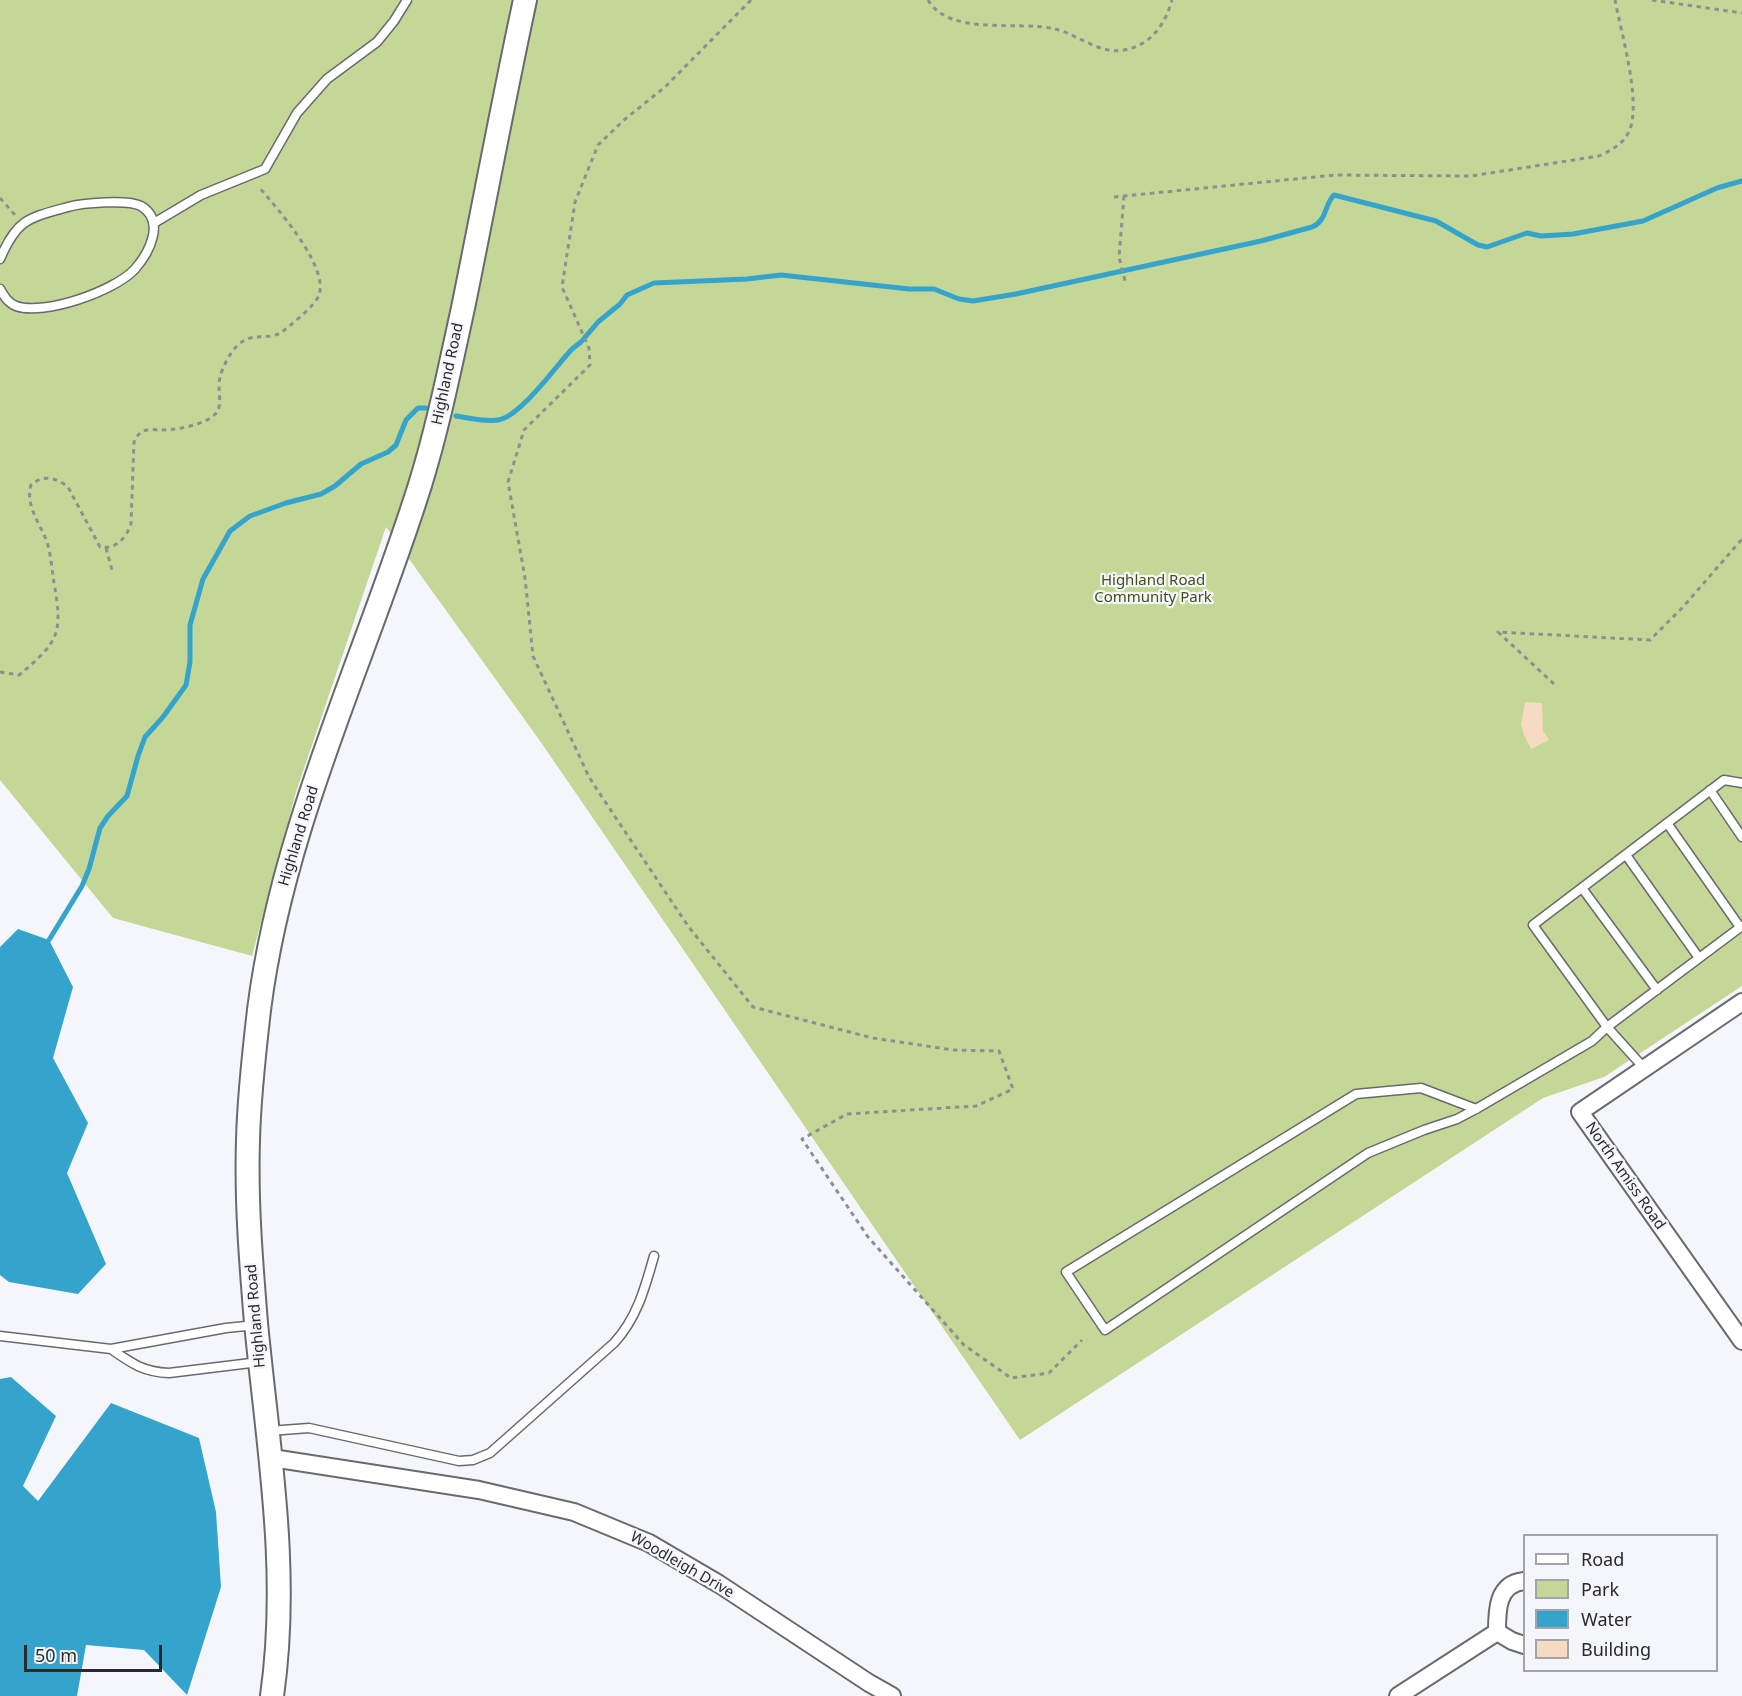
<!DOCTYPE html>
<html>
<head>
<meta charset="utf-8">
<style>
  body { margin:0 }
  #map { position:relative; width:1742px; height:1696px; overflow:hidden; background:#f5f6fb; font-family:"Noto Sans",sans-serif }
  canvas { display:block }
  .legend { position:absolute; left:1523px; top:1534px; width:195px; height:138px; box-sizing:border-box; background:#f5f6fb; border:2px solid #a4a4a8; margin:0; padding:8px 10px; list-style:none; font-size:18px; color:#2a2a2c }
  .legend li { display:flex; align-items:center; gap:12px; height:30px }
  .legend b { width:30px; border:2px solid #a4a4a8 }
  .scale { position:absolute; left:24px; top:1645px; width:138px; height:27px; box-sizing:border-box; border:3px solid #2a2a2c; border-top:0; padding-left:8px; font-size:18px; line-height:21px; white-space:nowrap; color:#2a2a2c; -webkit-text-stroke:4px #f5f6fb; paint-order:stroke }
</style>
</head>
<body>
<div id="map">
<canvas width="1742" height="1696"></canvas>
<ul class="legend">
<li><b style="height:8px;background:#fff"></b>Road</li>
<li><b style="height:16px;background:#c4d796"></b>Park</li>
<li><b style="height:16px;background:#35a4cc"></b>Water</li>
<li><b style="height:16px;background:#f6dac2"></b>Building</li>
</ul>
<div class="scale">50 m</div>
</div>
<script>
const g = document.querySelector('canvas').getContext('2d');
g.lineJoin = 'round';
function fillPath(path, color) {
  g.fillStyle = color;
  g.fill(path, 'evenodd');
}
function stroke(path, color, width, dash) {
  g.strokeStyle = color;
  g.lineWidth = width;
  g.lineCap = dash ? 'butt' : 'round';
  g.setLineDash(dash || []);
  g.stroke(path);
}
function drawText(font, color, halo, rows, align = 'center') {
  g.font = font + ' "Noto Sans",sans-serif';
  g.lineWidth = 4.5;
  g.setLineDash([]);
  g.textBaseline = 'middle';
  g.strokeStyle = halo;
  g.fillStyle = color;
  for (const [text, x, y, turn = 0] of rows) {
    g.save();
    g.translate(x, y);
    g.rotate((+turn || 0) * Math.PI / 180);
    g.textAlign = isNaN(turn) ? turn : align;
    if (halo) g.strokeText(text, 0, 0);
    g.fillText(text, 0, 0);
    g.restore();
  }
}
const green = new Path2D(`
  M 0,0 L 1742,0 L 1742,986 L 1604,1077 L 1543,1098 L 1020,1440 L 540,741 L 386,527 L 296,792 L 252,956 L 113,918 L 0,780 Z`);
const water = new Path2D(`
  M 18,929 L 49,940 L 73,987 L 53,1058 L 88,1123 L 67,1173 L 106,1264 L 78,1294 L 9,1282 L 0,1275 L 0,947 Z
  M 11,1377 L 56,1416 L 23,1486 L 38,1501 L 111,1403 L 199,1438 L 216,1512 L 221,1587 L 187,1695 L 144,1650 L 86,1645 L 77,1696 L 0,1696 L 0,1379 Z`);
const stream = new Path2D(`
  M 456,416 C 469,418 485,422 498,420 C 520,417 556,366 572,349 L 581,342 L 598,322 L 620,304 L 627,295 L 654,283 L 747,279 L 781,275 L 909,289 L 934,289 L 959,299 L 973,301 L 1016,294 L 1261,241 L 1312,227 C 1327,221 1324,205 1334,195 L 1436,221 L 1478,245 L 1487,247 L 1527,233 L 1541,236 L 1573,234 L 1643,221 L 1717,188 L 1742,181
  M 49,940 L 82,886 L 89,869 L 100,828 L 108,816 L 127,796 L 138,756 L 145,737 L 163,717 L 186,685 L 190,662 L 190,625 L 203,579 L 230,531 L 250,516 L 286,503 L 321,494 L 335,486 L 361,464 L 388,452 L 396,445 L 406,420 L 418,408 L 426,408`);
const building = new Path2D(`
  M 1525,702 L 1542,703 L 1543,731 L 1549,740 L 1531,749 L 1524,735 L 1521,724 Z`);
const path = new Path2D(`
  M 751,0 L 665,87 L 624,120 L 598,145 L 575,202 L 562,287 L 589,348 L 590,365 L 524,430 L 508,482 L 525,578 L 533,656 L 589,777 L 598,791 L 688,926 L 753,1007 L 873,1038 L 953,1050 L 999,1051 L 1013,1089 L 976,1106 L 847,1114 L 802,1139 L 868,1237 L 964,1345 L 1011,1378 L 1049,1373 L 1082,1340
  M 928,0 C 950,37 1019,20 1055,29 C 1077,34 1100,55 1124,50 C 1151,45 1165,25 1172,0
  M 1652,0 L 1742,13
  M 1124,196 L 1119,257 L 1125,281
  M 1114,197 L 1335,175 L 1471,176 L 1599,156 C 1612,150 1625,143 1630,129 C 1641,100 1621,32 1615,0
  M 0,198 L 15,215
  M 106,548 L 112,570
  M 0,672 L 19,675 C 59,642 63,633 54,583 C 52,570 51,555 47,542 C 40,523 25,506 31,485 C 43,474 57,478 68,487 L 100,547 C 116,550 126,538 131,524 L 134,442 C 137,436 140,431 147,430 C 151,429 156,430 160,430 C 176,430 196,426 209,419 C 227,409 216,393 220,378 C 222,367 230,353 237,346 C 252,331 265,341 280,333 C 289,327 316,305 319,295 C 329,266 276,207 258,186
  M 1554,684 L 1498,632 L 1650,640 L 1683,607 L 1742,539`);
const lane = new Path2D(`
  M 154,223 L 201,195 L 265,169 L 297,113 L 327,79 L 377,42 L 394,21 L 407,0
  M 0,259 C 17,219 28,218 68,207 C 82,203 128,199 141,206 C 166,221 149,253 135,269 C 115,291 44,316 16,306 C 8,303 4,296 0,289
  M 1710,790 L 1742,837
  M 1667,823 L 1740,927
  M 1626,855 L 1699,958
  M 1582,888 L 1657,990
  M 1644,1068 L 1607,1027 L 1533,925 L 1724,780 L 1742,783
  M 1476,1109 L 1421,1088 L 1356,1094 L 1066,1272 L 1105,1330 L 1368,1153 L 1424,1130 L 1457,1119 L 1476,1109 L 1592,1041 L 1607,1027 L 1742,926
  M 256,1325 L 226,1328 L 111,1349 C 131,1363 143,1372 169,1373 L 259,1362
  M 0,1336 L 111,1349
  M 269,1431 L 309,1428 L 459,1461 L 473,1460 L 490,1453 L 614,1343 C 637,1318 645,1288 654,1256`);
const street = new Path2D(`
  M 1742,1002 L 1580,1112 L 1742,1341
  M 272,1458 L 479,1490 L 574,1512 L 649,1543 L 719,1584 L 869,1683 L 892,1696
  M 1497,1632 C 1497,1610 1497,1584 1524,1581
  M 1497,1632 L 1512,1641 L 1524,1645
  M 1398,1696 L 1497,1632`);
const secondary = new Path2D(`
  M 272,1696 C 290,1570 268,1448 256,1323 C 251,1262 246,1201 248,1140 C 249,1096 254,1053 259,1010 C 282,827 365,660 420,485 C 438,427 450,367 463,308 C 484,205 503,102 525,0`);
const streetNames = [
  ["Highland Road",448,374,-78],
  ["Highland Road",299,836,-73],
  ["North Amiss Road",1625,1176,55],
  ["Highland Road",256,1316,-95],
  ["Woodleigh Drive",682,1565,30]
];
const parkNames = [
  ["Highland Road",1153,581],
  ["Community Park",1153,598]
];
fillPath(green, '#c4d796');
fillPath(water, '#35a4cc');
stroke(stream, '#35a4cc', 5);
fillPath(building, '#f6dac2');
stroke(lane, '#696a6e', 11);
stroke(street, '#696a6e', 20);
stroke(secondary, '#696a6e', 26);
stroke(path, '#8f8f93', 3, [4.5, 4.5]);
stroke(lane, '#fff', 8);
stroke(street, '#fff', 16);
stroke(secondary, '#fff', 22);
drawText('15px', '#2a2a2c', '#f5f6fb', streetNames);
drawText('15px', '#435114', '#f5f6fb', parkNames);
</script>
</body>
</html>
